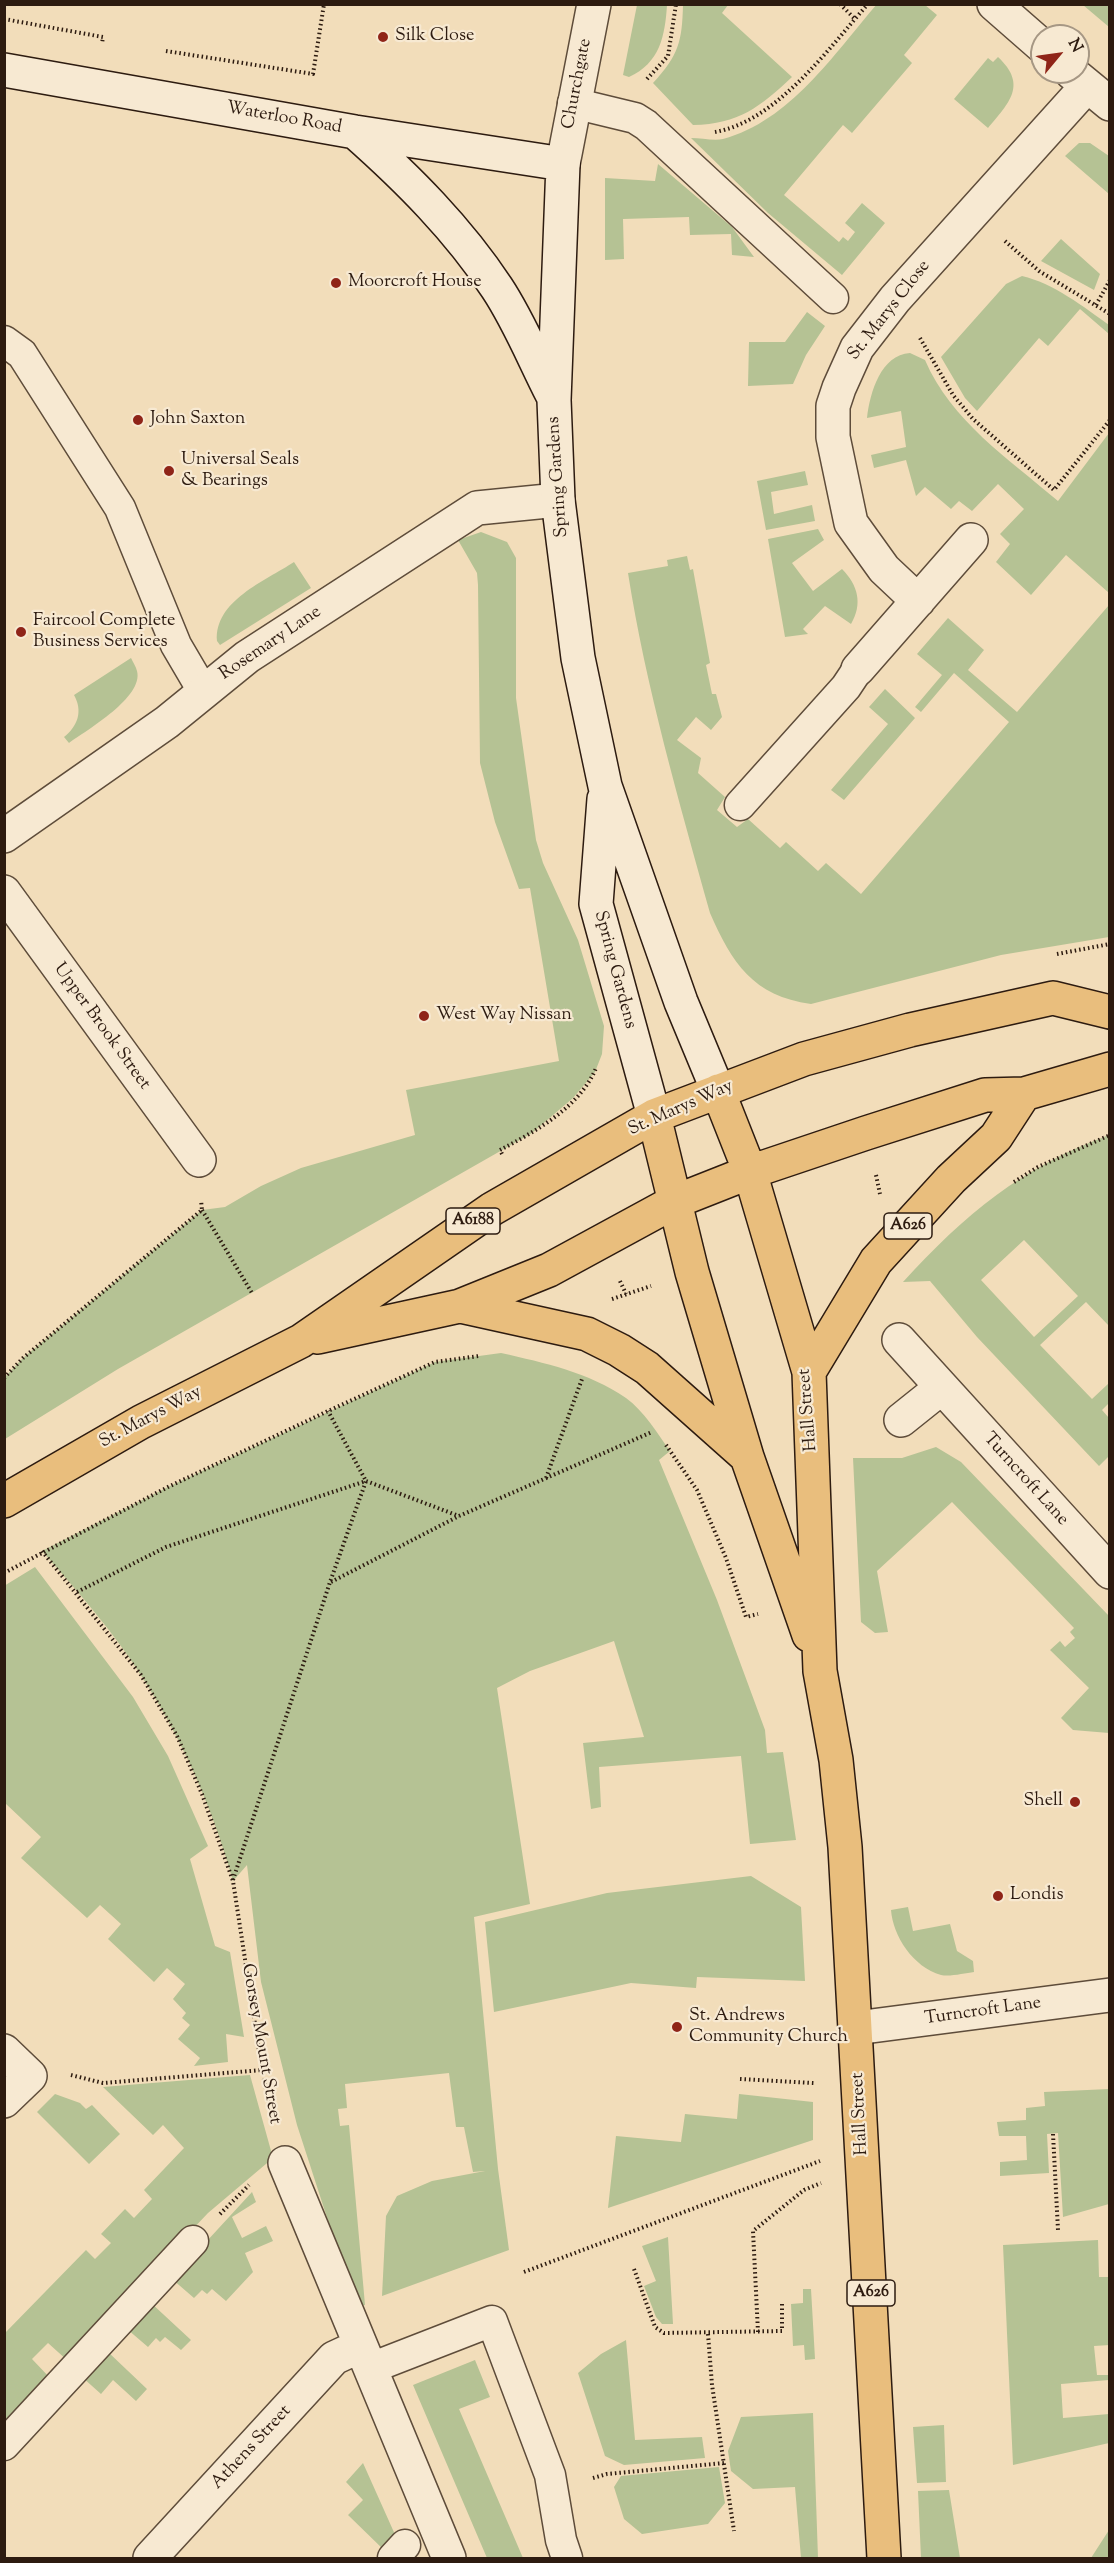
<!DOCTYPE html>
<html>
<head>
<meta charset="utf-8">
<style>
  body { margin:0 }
  #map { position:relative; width:1114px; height:2563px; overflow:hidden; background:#f2ddba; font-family:"Sorts Mill Goudy",serif }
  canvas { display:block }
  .frame { position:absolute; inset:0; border:6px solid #2d1b10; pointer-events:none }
  .north { position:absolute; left:1030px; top:24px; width:60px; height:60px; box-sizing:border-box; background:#f7e9d2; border:2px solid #a69784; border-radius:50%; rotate:61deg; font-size:16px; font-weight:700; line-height:24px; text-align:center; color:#2d1b10 }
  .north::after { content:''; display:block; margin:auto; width:21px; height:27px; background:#8f2418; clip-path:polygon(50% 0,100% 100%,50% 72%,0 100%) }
</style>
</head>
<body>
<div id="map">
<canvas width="1114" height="2563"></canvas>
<div class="frame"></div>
<div class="north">N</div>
</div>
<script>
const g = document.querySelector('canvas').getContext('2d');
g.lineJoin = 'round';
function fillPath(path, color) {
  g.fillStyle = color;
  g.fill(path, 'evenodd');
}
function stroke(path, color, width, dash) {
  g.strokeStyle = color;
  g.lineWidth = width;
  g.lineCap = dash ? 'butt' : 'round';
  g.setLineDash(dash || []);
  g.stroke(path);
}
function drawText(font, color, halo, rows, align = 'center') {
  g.font = font + ' "Sorts Mill Goudy",serif';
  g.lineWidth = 4.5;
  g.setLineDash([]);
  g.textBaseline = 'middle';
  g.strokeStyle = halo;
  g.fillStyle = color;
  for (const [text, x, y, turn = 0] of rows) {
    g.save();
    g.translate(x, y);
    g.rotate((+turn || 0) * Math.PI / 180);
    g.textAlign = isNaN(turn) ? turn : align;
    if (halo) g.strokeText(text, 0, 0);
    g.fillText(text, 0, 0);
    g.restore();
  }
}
const green = new Path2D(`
  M 877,4 L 925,5 L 937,15 L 904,55 L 912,63 L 852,133 L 843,125 L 784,195 L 839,242 L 843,237 L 848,241 L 855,232 L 845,223 L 862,203 L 885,223 L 842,275 L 768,213 L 691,138 C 701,138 714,141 723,139 C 790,121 834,54 877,4 Z
  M 637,5 L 667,5 C 665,36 660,63 629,77 L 623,75 Z
  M 683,5 L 728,5 L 722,13 L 792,77 C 760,107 739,124 693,125 L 653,83 C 679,55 682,41 683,5 Z
  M 1083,5 L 1109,5 L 1109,27 Z
  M 998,57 C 1028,85 1009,103 988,128 L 954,99 L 988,58 L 993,62 Z
  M 1079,143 L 1090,143 L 1109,156 L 1109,194 L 1065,156 Z
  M 658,164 L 732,227 L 754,257 L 732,255 L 731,234 L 690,235 L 689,217 L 623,219 L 624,259 L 605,260 L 605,178 L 655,181 Z
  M 1061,239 L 1100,274 L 1094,290 L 1041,261 Z
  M 1022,276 C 1053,283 1084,307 1109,325 L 1109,334 L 1080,309 L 1048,346 L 1039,338 L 977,411 L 965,398 L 941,357 L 1006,284 Z
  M 807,312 L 825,326 L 806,355 L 793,384 L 748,386 L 749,342 L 785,342 Z
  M 910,353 L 925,360 C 951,421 1009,459 1058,501 L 1109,433 L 1109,593 L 1066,555 L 1031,595 L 996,562 L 1010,544 L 1000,534 L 1024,509 L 998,484 L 972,511 L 959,501 L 951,509 L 925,487 L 916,496 L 906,460 L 874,468 L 871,455 L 906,447 L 901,411 L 867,418 C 870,392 881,355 910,353 Z
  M 805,471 L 808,485 L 771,492 L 774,514 L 812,505 L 815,521 L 766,530 L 757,481 Z
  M 818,529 L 824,540 L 792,563 L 813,591 L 842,569 C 858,585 863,604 851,624 L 825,606 L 803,629 L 808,634 L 785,637 L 768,539 Z
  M 481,532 L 507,542 L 516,558 L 516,698 L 536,840 L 543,863 L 578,940 L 604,1026 L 602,1054 L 595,1072 L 573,1098 L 532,1133 L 118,1369 L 5,1439 L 4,1378 L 23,1358 L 202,1210 L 225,1207 L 261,1186 L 301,1168 L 415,1135 L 406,1090 L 559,1061 L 530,888 L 519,889 L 495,822 L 480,763 L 478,585 L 477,573 L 458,540 Z
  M 687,556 L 690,570 L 693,569 L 710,663 L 706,665 L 712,694 L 716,694 L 722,717 L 711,730 L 696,717 L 677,740 L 701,758 L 698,773 L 725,797 L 717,810 L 737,827 L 748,819 L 780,848 L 786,842 L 818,871 L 826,863 L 861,894 L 1009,722 L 954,673 L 921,712 L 915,707 L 942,675 L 917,654 L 948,618 L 984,650 L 968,670 L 1017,712 L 1109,605 L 1109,937 L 1001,955 L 811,1004 C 753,996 732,963 710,913 C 679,801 646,688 628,573 L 668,566 L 667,560 Z
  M 294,562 L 311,588 L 220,645 L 217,641 C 214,601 265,581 294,562 Z
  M 131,658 C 133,662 136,667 137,671 C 144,697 87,730 69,743 L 64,737 C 78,726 83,711 74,695 Z
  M 885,689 L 915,718 L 844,800 L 831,790 L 888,724 L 869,707 Z
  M 1109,1135 L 1109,1326 L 1086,1302 L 1040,1345 L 1092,1399 L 1109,1383 L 1109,1403 L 1102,1410 L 1109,1418 L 1109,1456 L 1099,1466 L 977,1337 L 930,1281 L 903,1282 C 965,1214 1022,1167 1109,1135 ZM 1024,1240 L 1078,1296 L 1034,1337 L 981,1280 Z
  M 501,1353 C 545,1363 588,1372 626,1398 C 644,1411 658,1434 670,1451 L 659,1460 L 717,1600 L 765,1730 L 767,1753 L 783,1752 L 796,1840 L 750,1844 L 741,1756 L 599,1767 L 601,1807 L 591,1809 L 583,1743 L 644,1737 L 614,1641 L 530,1671 L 497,1688 L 530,1904 L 474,1917 L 498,2169 L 509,2250 L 382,2296 L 386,2216 L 397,2196 L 432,2181 L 485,2171 L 473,2172 L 464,2127 L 456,2127 L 449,2073 L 345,2084 L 347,2108 L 338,2109 L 340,2126 L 349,2125 L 365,2305 L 356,2307 L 297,2125 L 261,1982 L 247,1865 L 233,1881 C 213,1809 182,1739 142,1677 C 114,1632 77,1591 42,1551 L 168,1487 L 435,1362 Z
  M 936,1447 L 961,1462 L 1109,1616 L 1109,1733 L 1073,1730 L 1061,1718 L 1089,1688 L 1050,1650 L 1060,1641 L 1065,1647 L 1075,1638 L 1070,1632 L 1074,1628 L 952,1502 L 877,1571 L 888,1632 L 875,1633 L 861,1622 L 853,1458 L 902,1458 Z
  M 35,1567 L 133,1697 L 168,1756 L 208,1846 L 190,1859 L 215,1946 L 230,1952 L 244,2037 L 226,2034 L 228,2062 L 194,2066 L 200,2058 L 178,2039 L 190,2025 L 182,2018 L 186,2013 L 173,1999 L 185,1984 L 167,1968 L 154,1982 L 108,1939 L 121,1924 L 100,1905 L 87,1918 L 21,1858 L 41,1837 L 5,1803 L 4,1586 Z
  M 751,1876 L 801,1907 L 805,1981 L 697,1977 L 696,1988 L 631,1983 L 494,2012 L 485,1922 L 607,1893 Z
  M 908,1907 L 913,1931 L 950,1924 L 957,1951 L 973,1961 L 974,1972 C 965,1973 950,1977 941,1975 C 913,1967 893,1936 891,1910 Z
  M 250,2075 L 273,2158 L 208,2213 L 68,2361 L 48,2343 L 32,2359 L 51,2379 L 5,2431 L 5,2333 L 86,2250 L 95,2259 L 111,2243 L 101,2234 L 125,2209 L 134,2218 L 152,2199 L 144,2190 L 184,2148 L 163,2125 L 153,2135 L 103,2087 Z
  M 1109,2089 L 1109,2204 L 1063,2217 L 1058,2133 L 1047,2134 L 1049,2173 L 1000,2176 L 1000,2162 L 1027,2160 L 1026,2136 L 999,2136 L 997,2122 L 1026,2120 L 1026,2108 L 1045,2106 L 1044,2092 Z
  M 55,2094 L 80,2103 L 86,2109 L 92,2105 L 120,2134 L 89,2164 L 37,2112 Z
  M 739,2094 L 813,2102 L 813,2140 L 608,2208 L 616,2136 L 681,2142 L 685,2114 L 737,2119 Z
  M 252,2192 L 256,2202 L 232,2217 L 242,2238 L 266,2226 L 273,2241 L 245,2253 L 253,2272 L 226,2301 L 212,2289 L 207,2294 L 202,2290 L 194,2298 L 172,2279 Z
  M 668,2237 L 673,2324 L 662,2324 L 656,2317 L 644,2286 L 656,2281 L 642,2246 Z
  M 1098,2240 L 1099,2277 L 1109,2277 L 1110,2345 L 1094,2346 L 1097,2375 L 1109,2375 L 1109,2380 L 1061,2384 L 1063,2418 L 1109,2414 L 1109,2443 L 1013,2465 L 1003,2245 Z
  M 803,2289 L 811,2289 L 815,2359 L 805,2360 L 804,2345 L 793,2346 L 791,2304 L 803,2303 Z
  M 150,2302 L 191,2340 L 181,2350 L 165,2337 L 160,2342 L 156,2338 L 148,2347 L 127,2329 Z
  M 626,2340 L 635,2440 L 702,2437 L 705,2458 L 624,2465 L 605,2456 L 578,2373 L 601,2354 Z
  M 107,2351 L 147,2389 L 136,2401 L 113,2380 L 101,2394 L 82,2377 Z
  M 475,2360 L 490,2397 L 459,2409 L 523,2558 L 487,2558 L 413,2385 Z
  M 813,2413 L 818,2558 L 801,2558 L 795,2487 L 753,2489 L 731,2471 L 728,2451 L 741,2417 Z
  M 944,2425 L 946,2482 L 917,2483 L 913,2427 Z
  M 363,2463 L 397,2539 L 386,2552 L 348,2515 L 363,2500 L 346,2482 Z
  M 719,2467 L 725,2503 L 708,2524 L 642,2534 L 624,2519 L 614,2487 L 621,2476 Z
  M 949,2490 L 960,2558 L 921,2558 L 918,2491 Z
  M 1109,2530 L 1109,2558 L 1091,2558 Z`);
const path = new Path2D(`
  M 840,4 L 855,19
  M 4,19 L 103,37 L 102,44
  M 166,51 L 313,74 L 324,4
  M 647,79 L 668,56 L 676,4
  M 715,132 C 777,121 828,49 868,4
  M 1005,241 L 1039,271 L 1110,314
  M 1096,305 L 1110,280
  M 920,338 L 953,395 L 973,419 L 1054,490 L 1110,420
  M 1057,954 L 1110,944
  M 502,1154 L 500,1150 C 536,1131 580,1107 596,1068
  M 876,1175 L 880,1194
  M 1014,1182 L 1038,1167 L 1110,1135
  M 202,1210 L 252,1293
  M 620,1281 L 626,1294
  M 612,1299 L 651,1286
  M 4,1378 L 23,1358 L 202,1210 L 201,1200
  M 666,1445 L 697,1490 L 726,1558 L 746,1617 L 758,1614
  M 546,1478 L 582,1379
  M 42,1551 L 141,1675 L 177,1736 L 202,1794 L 233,1881 L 262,2070 L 273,2122
  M 4,1573 L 168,1487 L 328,1411 L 435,1362 L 479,1356
  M 331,1582 L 459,1516 L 652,1432
  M 77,1592 L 166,1547 L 366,1481 L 459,1516
  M 233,1880 L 330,1582 L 366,1481 L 328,1411
  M 71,2075 L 103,2083 L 262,2070
  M 740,2079 L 814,2083
  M 1053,2134 L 1058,2230
  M 220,2214 L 249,2185
  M 634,2269 L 655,2327 L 664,2333 L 782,2331 L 782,2304
  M 524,2272 L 820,2161
  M 758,2332 L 753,2231 L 804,2190 L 821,2183
  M 708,2334 L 712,2385 L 734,2531
  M 593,2478 L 607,2474 L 724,2463`);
const service = new Path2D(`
  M 573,103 L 635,118 L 646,125 L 833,298
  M 4,341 L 22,354 L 120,508 L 176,645 L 203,691
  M 740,805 L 846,687 L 858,669
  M 371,2368 L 492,2321 L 550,2475 L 561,2540 L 567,2558
  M 4,2445 L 193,2241
  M 393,2558 L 405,2545`);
const minor = new Path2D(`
  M 994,4 L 1042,46
  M 1071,72 L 1110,104
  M 563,164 L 594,4
  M 918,601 L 884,569 L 851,523 L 833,437 L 833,406 L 839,388 L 857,348 L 895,299 L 1087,86
  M 858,669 L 971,540
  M 4,836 L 167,722 L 247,657 L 477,508 L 558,500
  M 4,892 L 199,1160
  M 899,1340 L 1110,1572
  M 901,1420 L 941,1388
  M 856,2028 L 1110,1995
  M 4,2051 L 30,2076 L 4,2101
  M 285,2163 L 449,2558
  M 150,2558 L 334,2358 L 360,2346`);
const secondary = new Path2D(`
  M 4,70 L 355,132 L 563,164 L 554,400 L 558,500 L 578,658 L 605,786 L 681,1002 L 718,1091
  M 355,132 C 408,179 458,229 497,288 C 519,321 534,359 552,394
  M 604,799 L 596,904 L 654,1116`);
const primary = new Path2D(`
  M 718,1091 L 750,1172 L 809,1372 L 820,1671 L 836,1760 L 845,1847 L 884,2558
  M 654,1116 L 692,1272 L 747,1457 L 809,1635
  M 460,1306 L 587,1334 L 619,1350 L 647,1368 L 747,1457
  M 318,1337 L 460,1306 L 549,1270 L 674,1202 L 750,1172 L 866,1133 L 985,1095 L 1024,1094 L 1110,1069
  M 809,1372 L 876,1261 L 951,1179 L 996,1137 L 1024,1094
  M 4,1501 L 141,1422 L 301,1341 L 492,1209 L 654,1116 L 804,1059 L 910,1030 L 1053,998 L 1110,1012`);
const markers = [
  [383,37,6,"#8f2418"],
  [336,283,6,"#8f2418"],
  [138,420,6,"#8f2418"],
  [169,471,6,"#8f2418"],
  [21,632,6,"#8f2418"],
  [424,1016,6,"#8f2418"],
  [1075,1802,6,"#8f2418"],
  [998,1896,6,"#8f2418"],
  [677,2027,6,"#8f2418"]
];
const shields = [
  [473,1221,54],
  [908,1226,48],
  [871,2293,48]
];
const shieldNames = [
  ["A6188",473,1221],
  ["A626",908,1226],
  ["A626",871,2293]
];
const poiNames = [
  ["Silk Close",395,37],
  ["Moorcroft House",348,283],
  ["John Saxton",150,420],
  ["Universal Seals",181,461],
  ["& Bearings",181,482],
  ["Faircool Complete",33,622],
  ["Business Services",33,643],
  ["West Way Nissan",436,1016],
  ["Shell",1063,1802,"right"],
  ["Londis",1010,1896],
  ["St. Andrews",689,2017],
  ["Community Church",689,2038]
];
const streetNames = [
  ["Churchgate",578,84,-79],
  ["Waterloo Road",284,119,10],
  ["St. Marys Close",890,311,-52],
  ["Spring Gardens",559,477,-94],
  ["Rosemary Lane",271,644,-34],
  ["Spring Gardens",614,970,75],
  ["Upper Brook Street",101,1027,54],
  ["St. Marys Way",681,1109,-24],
  ["Hall Street",809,1410,-95],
  ["St. Marys Way",151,1418,-28],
  ["Turncroft Lane",1025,1480,48],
  ["Turncroft Lane",983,2012,-8],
  ["Gorsey Mount Street",260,2044,80],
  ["Hall Street",861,2114,-93],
  ["Athens Street",252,2448,-47]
];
fillPath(green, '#b5c294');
stroke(service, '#5e4c3a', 33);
stroke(minor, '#5e4c3a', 36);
stroke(secondary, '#2d1b10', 36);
stroke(primary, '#2d1b10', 36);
stroke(path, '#2d1b10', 4, [1.5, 3]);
stroke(service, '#f7e9d2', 30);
stroke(minor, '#f7e9d2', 33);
stroke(secondary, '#f7e9d2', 33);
stroke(primary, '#e9be7d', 33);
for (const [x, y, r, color] of markers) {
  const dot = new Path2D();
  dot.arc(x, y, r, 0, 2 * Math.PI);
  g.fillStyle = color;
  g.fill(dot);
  stroke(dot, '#f7e9d2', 2);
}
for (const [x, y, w] of shields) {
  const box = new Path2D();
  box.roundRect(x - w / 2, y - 13, w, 26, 4.5);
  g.fillStyle = '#f7e9d2';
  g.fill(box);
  stroke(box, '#2d1b10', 1.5);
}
drawText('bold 16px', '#2d1b10', null, shieldNames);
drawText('18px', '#2d1b10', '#f7e9d2', poiNames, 'left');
drawText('18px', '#2d1b10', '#f7e9d2', streetNames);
</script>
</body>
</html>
